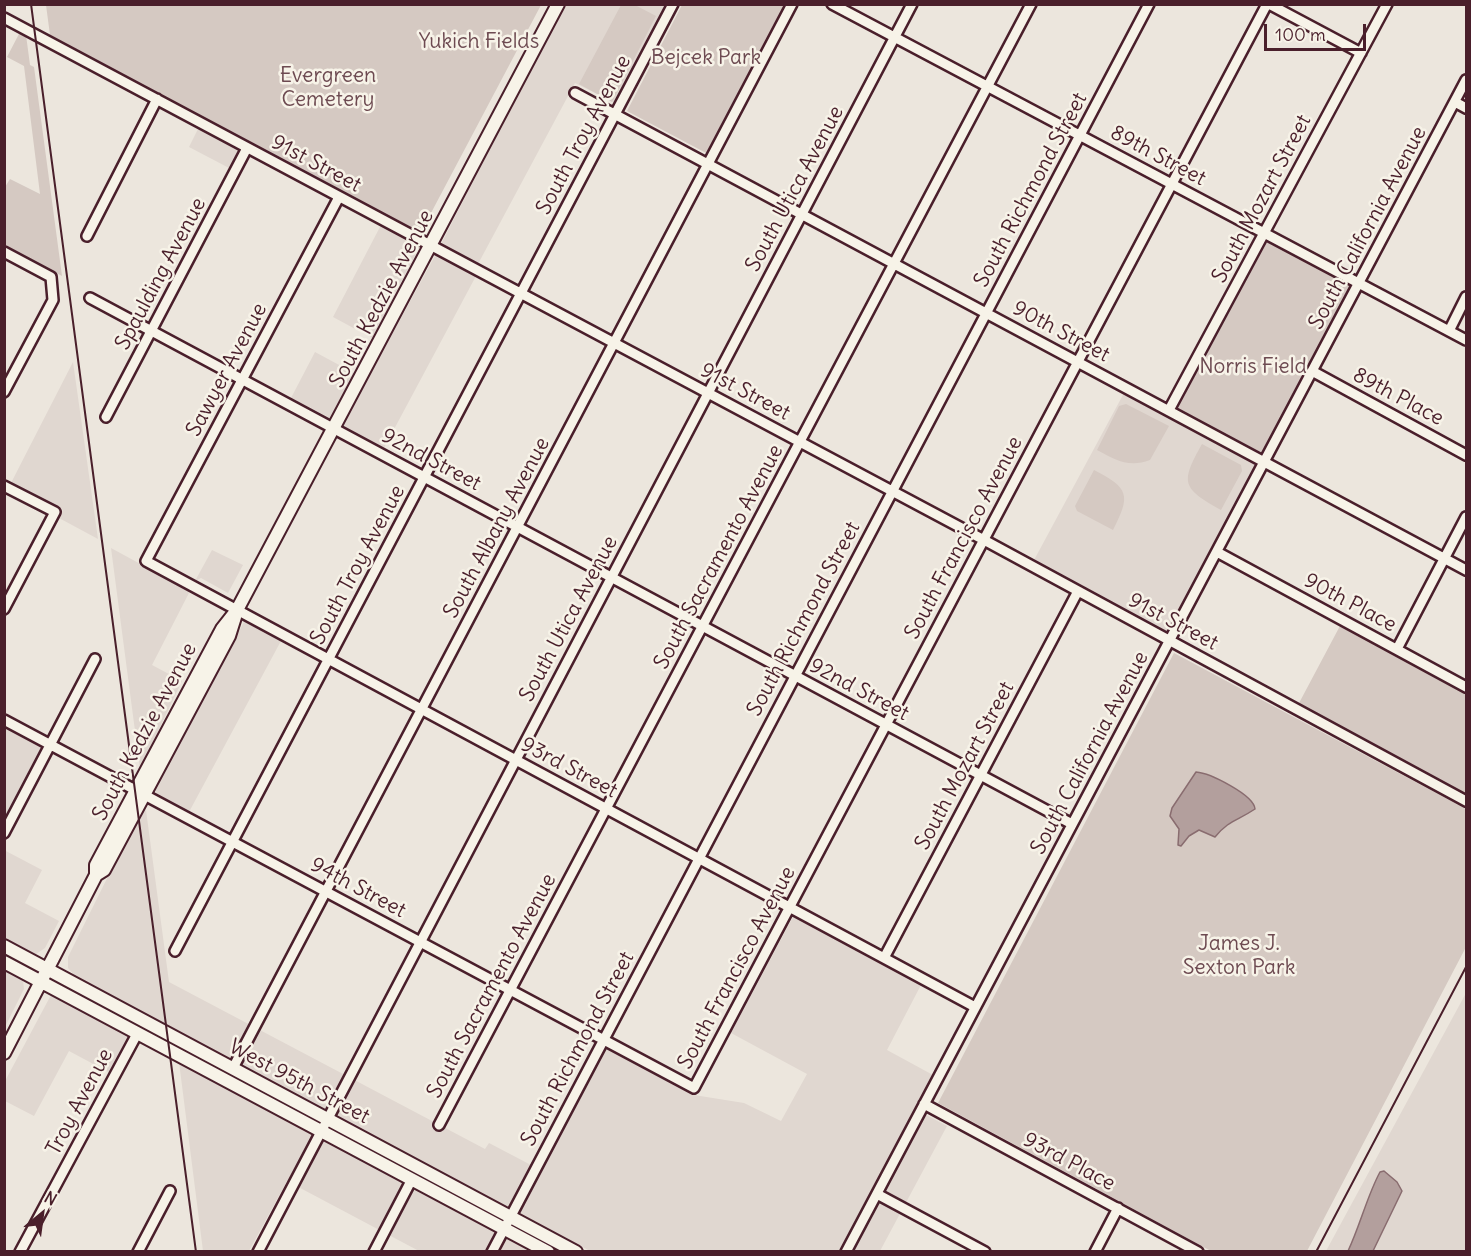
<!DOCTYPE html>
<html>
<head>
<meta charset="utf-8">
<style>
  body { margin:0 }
  #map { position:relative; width:1471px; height:1256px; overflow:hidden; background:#ece6dd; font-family:Delius,sans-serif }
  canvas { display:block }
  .frame { position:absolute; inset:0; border:6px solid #4a1f2b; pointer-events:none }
  .north { position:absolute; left:12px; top:1184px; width:60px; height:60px; -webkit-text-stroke:4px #f7f3e8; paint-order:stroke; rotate:29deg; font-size:16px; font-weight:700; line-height:24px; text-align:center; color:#4a1f2b }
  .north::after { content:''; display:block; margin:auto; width:21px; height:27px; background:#4a1f2b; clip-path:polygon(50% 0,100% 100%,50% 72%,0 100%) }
  .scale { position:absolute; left:1264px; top:24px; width:102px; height:27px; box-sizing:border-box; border:3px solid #4a1f2b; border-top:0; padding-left:8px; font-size:18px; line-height:21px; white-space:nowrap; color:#4a1f2b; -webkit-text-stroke:4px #f7f3e8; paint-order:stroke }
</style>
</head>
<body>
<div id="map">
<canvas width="1471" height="1256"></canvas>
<div class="frame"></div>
<div class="north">N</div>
<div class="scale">100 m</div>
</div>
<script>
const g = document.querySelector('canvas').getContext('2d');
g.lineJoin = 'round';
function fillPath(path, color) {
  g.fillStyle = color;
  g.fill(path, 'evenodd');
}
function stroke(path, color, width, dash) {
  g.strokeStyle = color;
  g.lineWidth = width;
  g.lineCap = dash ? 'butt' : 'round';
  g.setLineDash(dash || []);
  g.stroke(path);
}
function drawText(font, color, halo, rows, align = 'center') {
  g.font = font + ' Delius,sans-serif';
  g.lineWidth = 5;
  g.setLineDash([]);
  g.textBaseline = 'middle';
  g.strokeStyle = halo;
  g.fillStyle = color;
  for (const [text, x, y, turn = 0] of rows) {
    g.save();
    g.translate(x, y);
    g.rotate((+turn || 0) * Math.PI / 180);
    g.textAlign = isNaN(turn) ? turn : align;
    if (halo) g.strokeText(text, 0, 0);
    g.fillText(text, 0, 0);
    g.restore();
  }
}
const built = new Path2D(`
  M 564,5 L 665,5 L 615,103 L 575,83 L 478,264 L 441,244 Z
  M 199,127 L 240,150 L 231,169 L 189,147 Z
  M 381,225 L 420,246 L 372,338 L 333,317 Z
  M 436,254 L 476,276 L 384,448 L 342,426 Z
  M 315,352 L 354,373 L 330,418 L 291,398 Z
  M 73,362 L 98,539 L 59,518 L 63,510 L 11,483 Z
  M 1124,393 L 1256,463 L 1166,634 L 1033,562 Z
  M 111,548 L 190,591 L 152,665 L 182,681 L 140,769 Z
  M 212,550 L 243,565 L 228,593 L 201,578 L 195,581 Z
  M 244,622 L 282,639 L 189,812 L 157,795 L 154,785 Z
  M 5,726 L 44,746 L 5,819 Z
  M 146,810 L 169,982 L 485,1149 L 489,1143 L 531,1165 L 508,1208 L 76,977 L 68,968 L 68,957 L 138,816 Z
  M 4,850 L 42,870 L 25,903 L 59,921 L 45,948 L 36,954 L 5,938 Z
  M 794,915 L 922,983 L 887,1050 L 933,1075 L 915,1109 L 947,1126 L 880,1251 L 590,1251 L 520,1213 L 604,1050 L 608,1049 L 694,1095 L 744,1103 L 781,1121 L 807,1074 L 731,1033 Z
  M 5,968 L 23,981 L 24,989 L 5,1027 Z
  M 1466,993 L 1466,1251 L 1326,1251 Z
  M 51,995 L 134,1038 L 114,1075 L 69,1051 L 34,1116 L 5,1101 L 4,1083 Z
  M 179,1062 L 311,1134 L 533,1251 L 419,1251 L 287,1181 L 249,1251 L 203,1251 Z`);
const green = new Path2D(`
  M 46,5 L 46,4 L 541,5 L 422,230 L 404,225 L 50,35 Z
  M 621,5 L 635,5 L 656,16 L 612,102 L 579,84 Z
  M 682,5 L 786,5 L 708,154 L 627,111 Z
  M 20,32 L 26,35 L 30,65 L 34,67 L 62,276 L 5,245 L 5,187 L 10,179 L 40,194 L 24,66 L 7,57 Z
  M 1267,237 L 1352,283 L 1262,454 L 1175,408 Z
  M 1126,404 L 1169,426 L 1150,460 C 1129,468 1115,460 1097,450 L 1119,406 Z
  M 1202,444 L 1241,465 L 1242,471 L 1221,510 C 1182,488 1180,483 1202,444 Z
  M 1094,470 C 1129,488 1131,495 1113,530 L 1077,511 L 1075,506 Z
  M 1341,624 L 1466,691 L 1466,795 L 1298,705 Z
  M 1174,653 L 1466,809 L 1466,947 L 1307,1251 L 1211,1251 L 938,1103 Z`);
const water = new Path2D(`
  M 1196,772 C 1210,773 1254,795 1255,809 C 1237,821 1229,820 1215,837 L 1199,830 L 1189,836 L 1181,846 L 1178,845 L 1179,829 L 1170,816 L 1172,808 Z
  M 1384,1171 L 1397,1182 L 1402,1191 L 1373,1251 L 1348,1251 C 1360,1226 1367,1196 1380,1172 Z`);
const minor = new Path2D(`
  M 832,4 L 1466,340
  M 1269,4 L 1361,53
  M 4,18 L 984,540 L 1466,801
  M 575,93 L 1466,570
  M 1455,102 L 1466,108
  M 339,197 L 146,561 L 975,1007
  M 87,236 L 157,99
  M 4,252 L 51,277 L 53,300 L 4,392
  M 90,298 L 1072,824
  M 1449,331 L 1466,297
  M 1312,371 L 1466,455
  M 1169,410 L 1387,4
  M 106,417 L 247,148
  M 4,486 L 55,512 L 4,609
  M 1217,552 L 1466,687
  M 1397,649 L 1466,517
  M 4,720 L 694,1088 L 1267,4
  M 4,833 L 95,659
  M 175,951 L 673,4
  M 884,958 L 1078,591
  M 233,1068 L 792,4
  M 924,1104 L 1198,1252
  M 439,1125 L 1031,4
  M 877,1194 L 985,1252
  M 20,1252 L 137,1034
  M 138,1252 L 170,1191
  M 258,1252 L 912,4
  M 374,1252 L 412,1179
  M 492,1252 L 1149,4
  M 846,1252 L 1466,80
  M 1095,1252 L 1118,1208`);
const major = new Path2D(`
  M 96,875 L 104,870 L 229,636 L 235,617
  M 4,946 L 576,1252
  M 4,962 L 548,1252
  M 4,1053 L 96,875 L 96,865 L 222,629 L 237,610 L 558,4`);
const rail = new Path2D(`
  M 31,4 L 196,1252
  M 1316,1252 L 1466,967`);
const parkNames = [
  ["Yukich Fields",479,42],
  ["Bejcek Park",706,58],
  ["Evergreen",328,76],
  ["Cemetery",328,100],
  ["Norris Field",1253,367],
  ["James J.",1239,944],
  ["Sexton Park",1239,968]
];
const streetNames = [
  ["South Troy Avenue",584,135,-62],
  ["89th Street",1158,156,28],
  ["91st Street",316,164,28],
  ["South Utica Avenue",795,189,-62],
  ["South Richmond Street",1031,190,-62],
  ["South Mozart Street",1262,199,-62],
  ["South California Avenue",1368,228,-62],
  ["Spaulding Avenue",161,274,-62],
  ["South Kedzie Avenue",382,299,-62],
  ["90th Street",1061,332,28],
  ["Sawyer Avenue",227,370,-62],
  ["91st Street",745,392,28],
  ["89th Place",1398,397,28],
  ["92nd Street",431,460,28],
  ["South Albany Avenue",497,528,-62],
  ["South Francisco Avenue",964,538,-62],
  ["South Sacramento Avenue",719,557,-62],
  ["South Troy Avenue",358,565,-62],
  ["90th Place",1350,603,28],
  ["South Utica Avenue",569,619,-62],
  ["South Richmond Street",804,619,-62],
  ["91st Street",1173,622,28],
  ["92nd Street",859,690,28],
  ["South Kedzie Avenue",145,732,-62],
  ["South California Avenue",1090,753,-62],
  ["South Mozart Street",965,766,-62],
  ["93rd Street",569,768,28],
  ["94th Street",358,888,28],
  ["South Francisco Avenue",737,968,-62],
  ["South Sacramento Avenue",492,986,-62],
  ["South Richmond Street",578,1049,-62],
  ["West 95th Street",299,1082,28],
  ["Troy Avenue",80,1102,-62],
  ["93rd Place",1069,1162,28]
];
fillPath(built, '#e0d7d0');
fillPath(green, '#d5c9c2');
fillPath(water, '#b39f9d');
stroke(water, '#896c6f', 1.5);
stroke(minor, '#4a1f2b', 14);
stroke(major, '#4a1f2b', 16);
stroke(minor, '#f7f3e8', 9);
stroke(major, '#f7f3e8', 12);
stroke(rail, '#4a1f2b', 2);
drawText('21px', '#6d4a51', '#f7f3e8', parkNames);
drawText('21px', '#4a1f2b', '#f7f3e8', streetNames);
</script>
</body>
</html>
